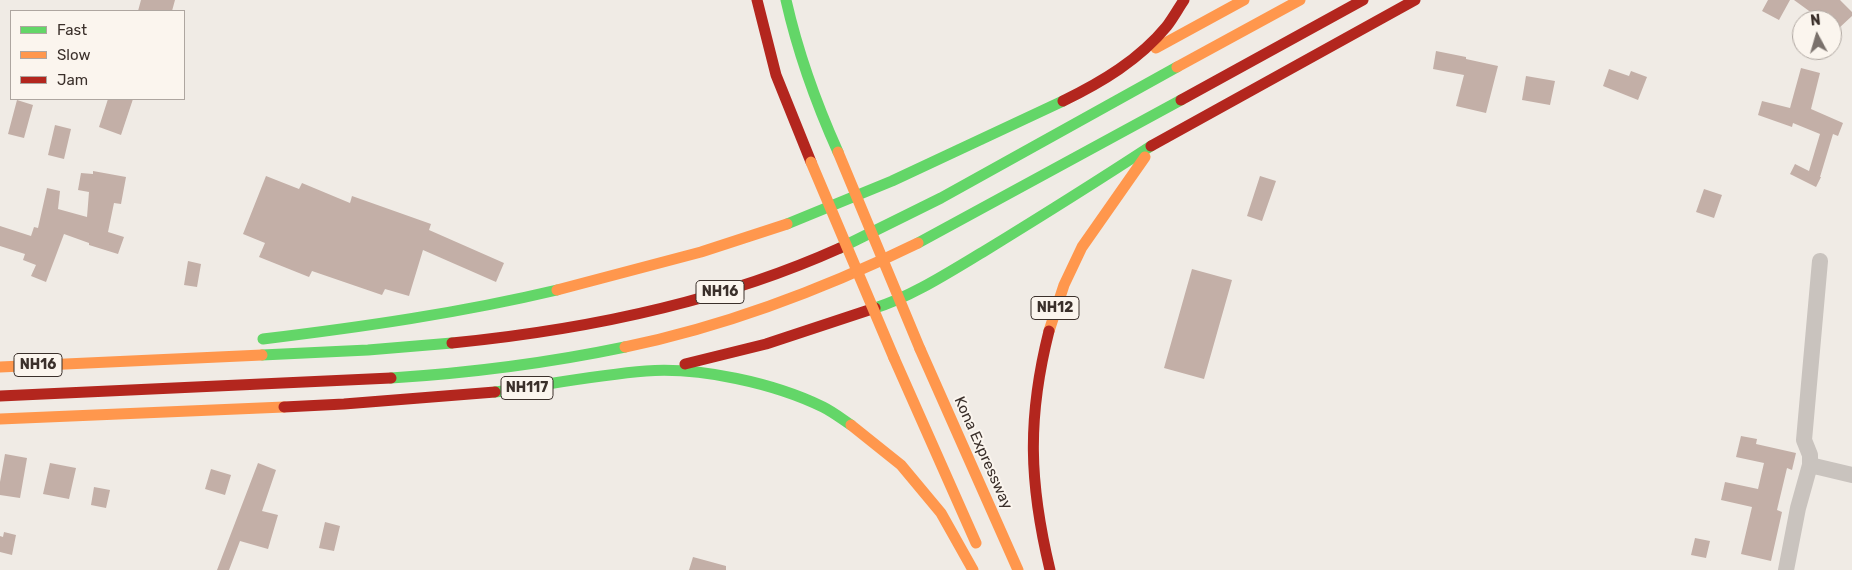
<!DOCTYPE html>
<html>
<head>
<meta charset="utf-8">
<style>
  body { margin:0 }
  #map { position:relative; width:1852px; height:570px; overflow:hidden; background:#f0ebe5; font-family:Rubik,sans-serif }
  canvas { display:block }
  .legend { position:absolute; left:10px; top:10px; width:175px; height:90px; box-sizing:border-box; background:#fbf5ee; border:1px solid #aea6a0; margin:0; padding:6px 9px; list-style:none; font-size:15px; color:#3b302b }
  .legend li { display:flex; align-items:center; gap:10px; height:25px }
  .legend b { width:25px; border:1px solid #aea6a0 }
  .north { position:absolute; left:1792px; top:10px; width:50px; height:50px; box-sizing:border-box; background:#fbf5ee; border:1px solid #aea6a0; border-radius:50%; rotate:354deg; font-size:14px; font-weight:700; line-height:20px; text-align:center; color:#3b302b }
  .north::after { content:''; display:block; margin:auto; width:18px; height:22px; background:#7a716c; clip-path:polygon(50% 0,100% 100%,50% 72%,0 100%) }
</style>
</head>
<body>
<div id="map">
<canvas width="1852" height="570"></canvas>
<ul class="legend">
<li><b style="height:6px;background:#63d668"></b>Fast</li>
<li><b style="height:6px;background:#ff974d"></b>Slow</li>
<li><b style="height:6px;background:#b3261e"></b>Jam</li>
</ul>
<div class="north">N</div>
</div>
<script>
const g = document.querySelector('canvas').getContext('2d');
g.lineJoin = 'round';
function fillPath(path, color) {
  g.fillStyle = color;
  g.fill(path, 'evenodd');
}
function stroke(path, color, width, dash) {
  g.strokeStyle = color;
  g.lineWidth = width;
  g.lineCap = dash ? 'butt' : 'round';
  g.setLineDash(dash || []);
  g.stroke(path);
}
function drawText(font, color, halo, rows, align = 'center') {
  g.font = font + ' Rubik,sans-serif';
  g.lineWidth = 4;
  g.setLineDash([]);
  g.textBaseline = 'middle';
  g.strokeStyle = halo;
  g.fillStyle = color;
  for (const [text, x, y, turn = 0] of rows) {
    g.save();
    g.translate(x, y);
    g.rotate((+turn || 0) * Math.PI / 180);
    g.textAlign = isNaN(turn) ? turn : align;
    if (halo) g.strokeText(text, 0, 0);
    g.fillText(text, 0, 0);
    g.restore();
  }
}
const building = new Path2D(`
  M 141,0 L 175,0 L 172,11 L 138,11 Z
  M 1768,0 L 1790,0 L 1779,20 L 1762,11 Z
  M 1794,0 L 1840,0 L 1852,12 L 1852,16 L 1838,29 L 1832,23 L 1832,20 L 1829,20 L 1820,11 L 1816,16 Z
  M 1436,51 L 1466,57 L 1466,59 L 1498,66 L 1486,113 L 1456,106 L 1464,75 L 1433,69 Z
  M 1801,68 L 1820,73 L 1811,109 L 1843,123 L 1838,136 L 1833,134 L 1820,177 L 1821,177 L 1816,187 L 1790,174 L 1795,164 L 1809,171 L 1820,134 L 1793,123 L 1792,127 L 1758,115 L 1762,101 L 1790,108 Z
  M 1609,69 L 1629,76 L 1631,71 L 1647,77 L 1638,100 L 1603,86 Z
  M 1526,76 L 1555,81 L 1550,105 L 1522,100 Z
  M 108,99 L 133,99 L 121,135 L 99,127 Z
  M 17,100 L 33,105 L 24,138 L 8,134 Z
  M 55,125 L 71,129 L 64,159 L 48,155 Z
  M 93,171 L 126,177 L 121,204 L 114,203 L 108,232 L 124,237 L 118,254 L 89,245 L 89,243 L 64,234 L 46,282 L 31,276 L 36,265 L 23,260 L 25,254 L 0,246 L 0,226 L 31,236 L 34,227 L 38,228 L 47,188 L 60,191 L 58,209 L 87,217 L 89,192 L 78,190 L 81,173 L 93,174 Z
  M 266,176 L 299,189 L 302,183 L 350,203 L 352,196 L 431,224 L 429,230 L 504,263 L 496,282 L 423,250 L 409,296 L 385,289 L 382,295 L 312,271 L 309,277 L 259,257 L 265,243 L 243,234 Z
  M 1260,176 L 1276,181 L 1262,221 L 1247,216 Z
  M 1704,189 L 1722,195 L 1714,218 L 1696,212 Z
  M 188,261 L 201,264 L 197,287 L 184,285 Z
  M 1192,269 L 1232,280 L 1204,379 L 1164,368 Z
  M 1741,436 L 1757,439 L 1756,444 L 1796,453 L 1792,470 L 1787,468 L 1777,510 L 1782,512 L 1771,561 L 1741,554 L 1752,507 L 1721,500 L 1725,482 L 1758,489 L 1764,463 L 1736,457 Z
  M 5,454 L 27,458 L 20,498 L 0,495 L 0,482 Z
  M 50,463 L 76,468 L 69,499 L 43,494 Z
  M 258,463 L 276,470 L 262,511 L 278,515 L 268,549 L 240,541 L 229,570 L 217,570 Z
  M 211,469 L 231,475 L 225,495 L 205,489 Z
  M 94,487 L 110,490 L 106,508 L 91,505 Z
  M 325,522 L 340,526 L 334,551 L 319,548 Z
  M 4,532 L 16,535 L 12,555 L 0,552 L 0,536 L 3,537 Z
  M 1695,538 L 1710,541 L 1706,558 L 1691,555 Z
  M 693,557 L 726,566 L 726,570 L 689,570 Z`);
const street = new Path2D(`
  M 1810,465 L 1852,475
  M 1786,570 L 1798,508 L 1810,465 L 1810,455 L 1804,440 L 1820,261`);
const fast = new Path2D(`
  M 786,0 C 798,53 816,103 838,152
  M 787,224 L 892,181 L 1063,101
  M 918,243 L 1181,100
  M 840,248 L 941,198 L 1177,67
  M 875,308 C 911,297 951,271 983,252 C 1040,217 1096,182 1151,146
  M 263,339 C 362,327 460,313 557,290
  M 262,355 L 368,350 L 452,343
  M 391,378 C 470,373 548,363 625,347
  M 495,392 C 545,385 596,375 646,371 C 700,367 774,383 823,407 C 833,412 842,419 851,425`);
const slow = new Path2D(`
  M 1156,48 L 1244,0
  M 1177,67 L 1300,0
  M 557,290 L 701,252 L 787,224
  M 1049,331 L 1064,285 L 1082,247 L 1145,157
  M 625,347 C 727,326 826,288 918,243
  M 920,349 L 1018,570
  M 894,358 L 976,543
  M 0,367 L 262,355
  M 0,419 L 284,407
  M 851,425 L 901,465 L 941,513 L 973,570`);
const jam = new Path2D(`
  M 757,0 L 776,75 L 811,162
  M 1181,100 L 1363,0
  M 1063,101 C 1102,82 1139,60 1167,26 C 1173,18 1178,9 1184,0
  M 1151,146 L 1415,0
  M 1049,331 C 1027,418 1029,483 1050,570
  M 452,343 C 584,330 718,303 840,248
  M 685,364 L 766,344 L 875,308
  M 0,396 L 391,378
  M 284,407 L 344,404 L 495,392`);
const slowBridge = new Path2D(`
  M 838,152 L 920,349
  M 811,162 L 894,358`);
const shields = [
  [720,292,48],
  [1055,308,48],
  [38,365,48],
  [527,388,52]
];
const shieldNames = [
  ["NH16",720,292],
  ["NH12",1055,308],
  ["NH16",38,365],
  ["NH117",527,388]
];
const streetNames = [
  ["Kona Expressway",983,453,66]
];
fillPath(building, '#c3afa7');
stroke(street, '#c9c3be', 16);
stroke(fast, '#63d668', 11);
stroke(slow, '#ff974d', 11);
stroke(jam, '#b3261e', 11);
stroke(slowBridge, '#ff974d', 11);
for (const [x, y, w] of shields) {
  const box = new Path2D();
  box.roundRect(x - w / 2, y - 11.5, w, 23, 4);
  g.fillStyle = '#fbf5ee';
  g.fill(box);
  stroke(box, '#3b302b', 1);
}
drawText('bold 14px', '#3b302b', null, shieldNames);
drawText('15px', '#3b302b', '#fbf5ee', streetNames);
</script>
</body>
</html>
